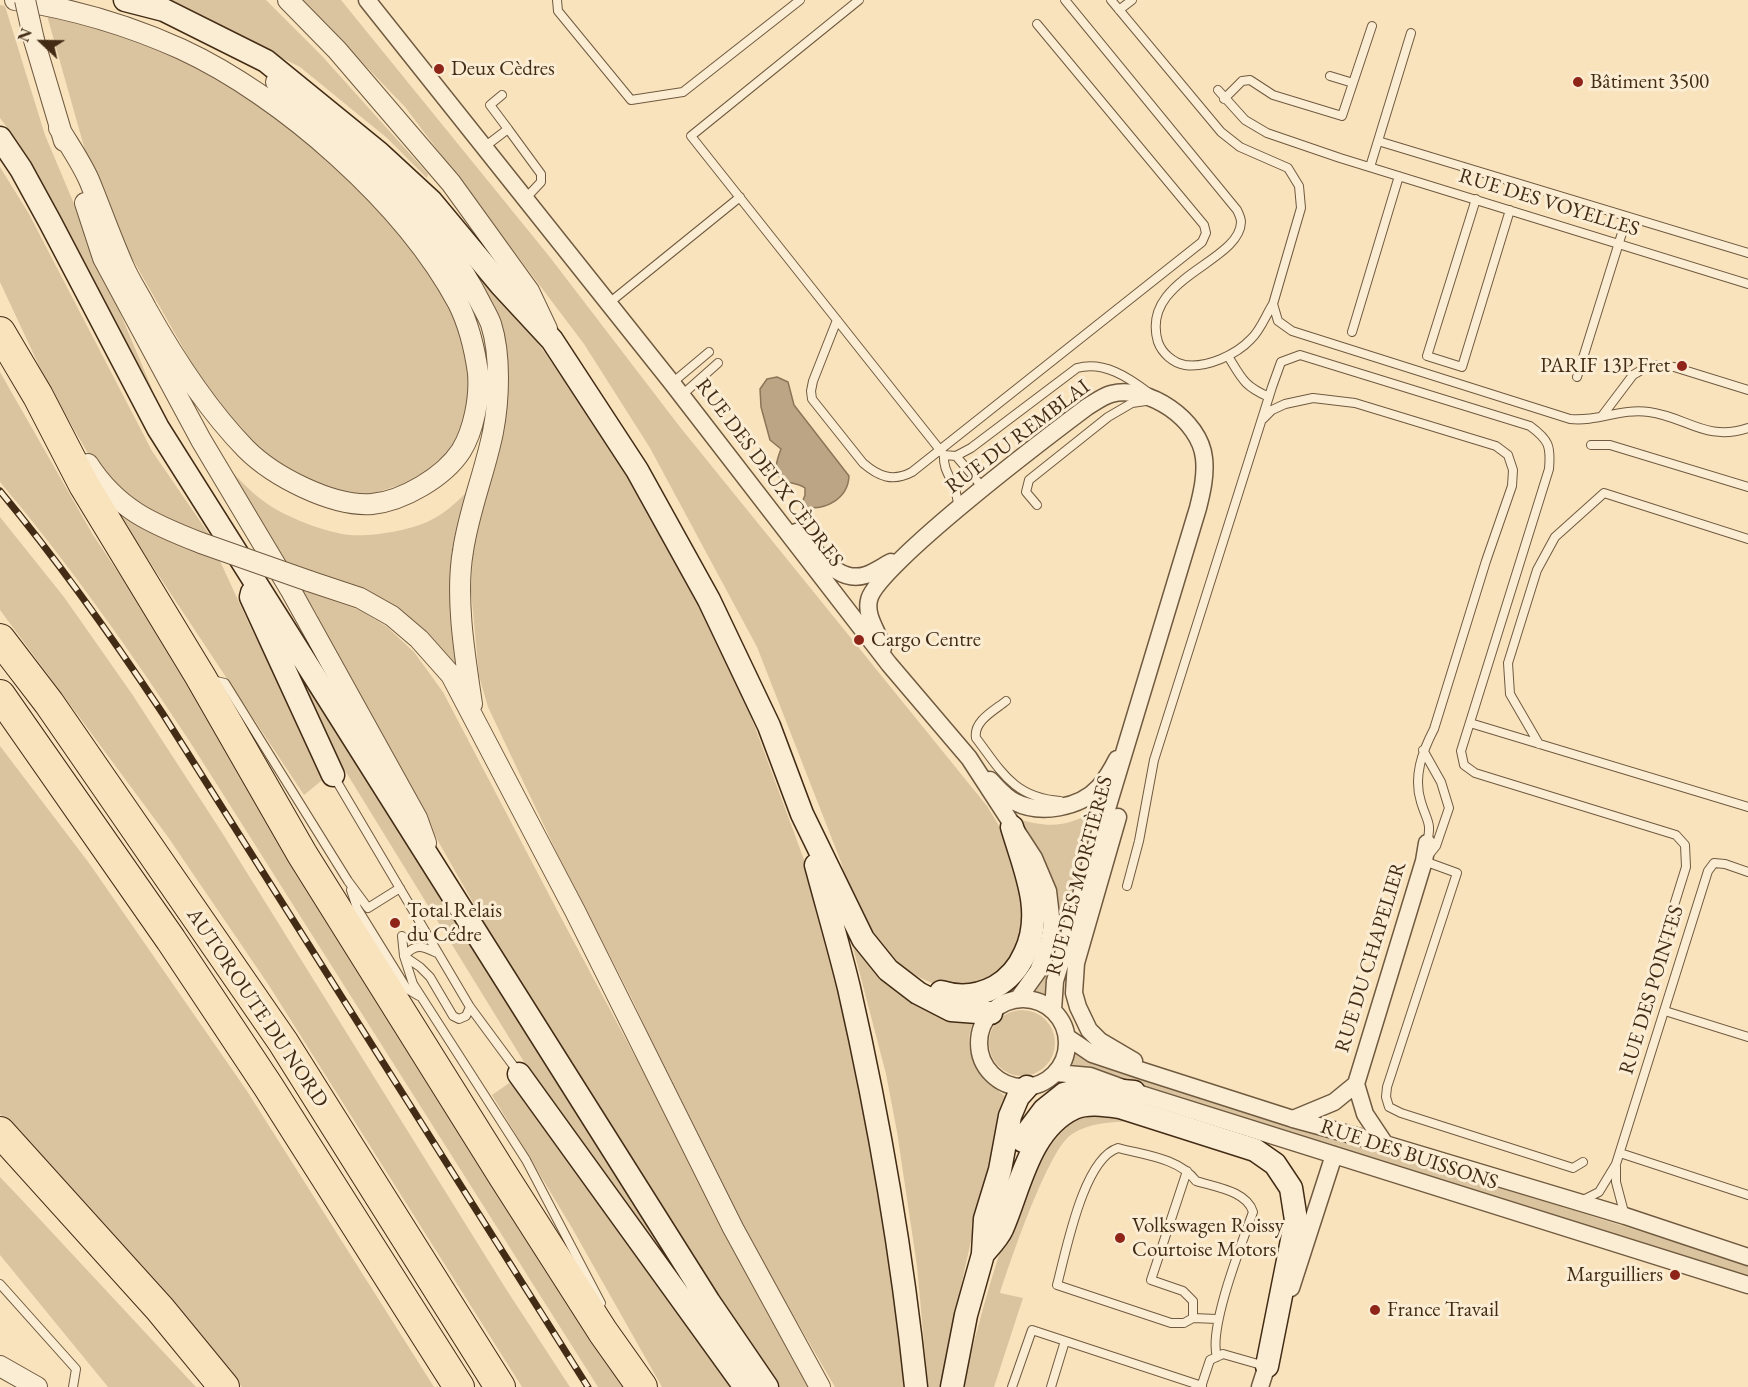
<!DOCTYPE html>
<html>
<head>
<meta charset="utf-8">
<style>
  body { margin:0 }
  #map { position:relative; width:1748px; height:1387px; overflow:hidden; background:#f9e3bd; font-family:"EB Garamond",serif }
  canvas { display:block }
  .north { position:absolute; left:12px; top:12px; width:60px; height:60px; -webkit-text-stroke:4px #fbedd4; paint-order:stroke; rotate:292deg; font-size:16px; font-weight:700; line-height:24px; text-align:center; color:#432c15 }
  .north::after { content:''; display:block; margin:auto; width:21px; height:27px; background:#432c15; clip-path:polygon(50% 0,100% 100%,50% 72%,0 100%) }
</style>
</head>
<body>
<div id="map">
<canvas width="1748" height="1387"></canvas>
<div class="north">N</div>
</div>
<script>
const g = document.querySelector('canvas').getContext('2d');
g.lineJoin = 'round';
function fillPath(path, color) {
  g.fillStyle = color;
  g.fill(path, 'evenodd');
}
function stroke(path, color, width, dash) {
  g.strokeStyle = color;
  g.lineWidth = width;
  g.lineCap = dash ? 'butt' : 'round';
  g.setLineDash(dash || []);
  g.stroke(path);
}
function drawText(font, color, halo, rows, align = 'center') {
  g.font = font + ' "EB Garamond",serif';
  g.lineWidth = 6;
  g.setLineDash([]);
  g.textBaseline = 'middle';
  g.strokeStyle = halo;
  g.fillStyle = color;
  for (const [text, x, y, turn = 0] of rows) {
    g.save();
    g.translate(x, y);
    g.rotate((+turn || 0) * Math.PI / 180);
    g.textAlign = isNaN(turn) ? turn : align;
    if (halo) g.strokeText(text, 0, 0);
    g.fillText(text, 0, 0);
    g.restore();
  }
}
const green = new Path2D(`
  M 158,0 L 266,0 L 322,56 L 428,174 L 427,178 L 387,138 L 300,67 L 198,16 Z
  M 302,0 L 341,0 L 549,256 L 680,427 L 987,806 L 1004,834 L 1025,894 L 1022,944 L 997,978 C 985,981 963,990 952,988 C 891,979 855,915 841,862 L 757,647 L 650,448 L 584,344 L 405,107 Z
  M 0,5 L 5,6 L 45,135 L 153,391 L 21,147 L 0,118 Z
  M 46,12 L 144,42 L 233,85 L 323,154 L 411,245 L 441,291 L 466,340 L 471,376 L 469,405 L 461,432 L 446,456 L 422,478 L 365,496 L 330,491 L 298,480 L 255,451 L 210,395 L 128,251 L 90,168 Z
  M 0,167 L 29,214 L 152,451 L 211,537 L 162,520 L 139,506 L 115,484 L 89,455 L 48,385 L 0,282 Z
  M 423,204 L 476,263 L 538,343 L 589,416 L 645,505 L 721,646 L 755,727 L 806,865 L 832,953 L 867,1103 L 908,1387 L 835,1387 L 762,1262 L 694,1134 L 633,1001 L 557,853 L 488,707 L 479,676 L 471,591 L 473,552 L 506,365 Z
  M 0,372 L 93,535 L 140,605 L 274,831 L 376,993 L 523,1236 L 624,1387 L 598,1387 L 190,742 C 131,652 70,565 0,482 Z
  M 211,447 C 229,468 246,490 269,505 C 289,518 327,533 350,535 C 372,537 412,530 431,520 C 445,513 456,503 467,492 L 460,679 L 434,647 L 274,555 Z
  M 116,511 L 150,530 L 220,561 L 250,626 L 326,777 L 304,795 Z
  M 0,517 L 64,597 L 132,694 L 221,831 L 506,1289 L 570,1387 L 522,1387 L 268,984 L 168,837 L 0,610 Z
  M 301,589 L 359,610 L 386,626 L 414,652 L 443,692 L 557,910 L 811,1387 L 777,1387 L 538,1017 L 313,621 L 318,616 Z
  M 272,625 L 364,776 L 753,1387 L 529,1070 L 341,764 Z
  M 0,746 L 89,863 L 247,1091 L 434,1387 L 242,1387 L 111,1233 L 0,1114 Z
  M 1099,810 L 1046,995 L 1034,990 C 1041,972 1056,941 1059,924 C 1064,887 1038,850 1020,820 C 1057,829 1066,825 1099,810 Z
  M 849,932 L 974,1019 C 972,1026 968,1036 969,1043 C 971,1067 988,1085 1007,1097 C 981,1193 958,1289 943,1387 L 928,1387 L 917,1266 L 897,1132 L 886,1074 Z
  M989 1043a33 33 0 1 1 66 0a33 33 0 1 1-66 0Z
  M 1076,1051 L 1085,1058 L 1748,1265 L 1748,1276 L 1084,1069 L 1070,1069 Z
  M 515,1079 L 737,1387 L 662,1387 L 572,1228 L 492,1095 Z
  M 1104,1112 L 1130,1121 C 1111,1122 1089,1123 1072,1134 C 1048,1149 1010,1262 1000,1293 L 1023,1298 L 994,1387 L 963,1387 C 976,1332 1020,1154 1065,1125 C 1077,1118 1091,1115 1104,1112 Z
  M 0,1177 L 20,1198 L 196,1387 L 108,1387 L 0,1255 Z`);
const water = new Path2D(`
  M 777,377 L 788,382 L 794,405 L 849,476 C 848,499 825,511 804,507 L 802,503 L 805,495 L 805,488 C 798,483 792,484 785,481 C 771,476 777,459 781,449 L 770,440 L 761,407 L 760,389 L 767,379 Z`);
const service = new Path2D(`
  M 557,0 L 558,11 L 631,100 L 683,92 L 800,0
  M 859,0 L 691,136 L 944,455 C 943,469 950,476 955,489 C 957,496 958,503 959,510
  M 1065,0 L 1237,210 C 1239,214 1241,218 1241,222 C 1240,263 1139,278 1158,342 C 1162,353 1173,363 1185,365 C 1207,368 1236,355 1251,339 C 1260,331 1266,315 1273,304
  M 1111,0 L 1221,132 L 1240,147 L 1288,168 L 1299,186 L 1301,208 L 1273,304 L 1278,321 L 1292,331 L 1570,419 C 1597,422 1621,408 1649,412 C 1687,417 1706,442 1748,428
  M 1119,10 L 1132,0
  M 1330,76 L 1353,83
  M 1218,90 L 1245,120 L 1267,133 L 1340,158 L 1748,284
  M 502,95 L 490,105 L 508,129
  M 1224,99 L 1242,81 L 1250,80 L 1273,95 L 1342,116 L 1372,26
  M 1378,141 L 1748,253
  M 483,148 L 508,129 L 541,174 L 541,182 L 525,199
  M 1370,167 L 1411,33
  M 1476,199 L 1427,356 L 1462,367 L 1510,210
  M 609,303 L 740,197
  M 837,320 L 813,381 L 811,391 L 812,399 L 863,463 C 879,477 893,482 912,472 L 1202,242 L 1206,233 L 1204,225 L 1037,24
  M 1352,332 L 1399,176
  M 1228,356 C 1242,379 1244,386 1269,397
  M 1577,377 L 1627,217
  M 672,383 L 709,352
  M 682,395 L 718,363
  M 1602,416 L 1633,375 L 1650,365 L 1674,367 L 1748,390
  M 1263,419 L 1272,410 L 1285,404 L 1313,398 L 1355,403 L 1496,446 L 1508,455 L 1513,470 L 1512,486 L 1486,561 L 1434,729 C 1422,752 1413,777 1421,802 C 1427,822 1432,822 1427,843
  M 1591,445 L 1610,445 L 1748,487
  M 944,455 L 956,456 L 971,448 L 1077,368 C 1104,361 1128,377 1149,393
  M 956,456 L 984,489
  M 1037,505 L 1026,492 L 1029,480 L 1108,417 L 1132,403 L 1146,401
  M 212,680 L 225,683 L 348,881 L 368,908 L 400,888
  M 1006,701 C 995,710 973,721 976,738 C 1001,771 1014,798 1060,801
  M 1470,723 L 1748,807
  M 1539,744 L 1510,694 L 1508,663 L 1537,570 L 1555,537 L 1604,493 L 1748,539
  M 1423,750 L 1441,782 L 1449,808 L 1436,846 L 1424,861 L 1457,873 L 1387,1087 L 1386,1097 L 1389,1107 L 1401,1113 L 1573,1168 L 1583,1162
  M 333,775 L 470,1007 L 518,1072
  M 1127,886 L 1139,841 L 1154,760 L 1272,387 L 1281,362 L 1300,355 L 1530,426 C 1549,440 1551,446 1549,469 L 1461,751 L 1464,765 L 1475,773 L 1676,835 L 1685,845 L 1686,867 L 1662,944
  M 351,890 L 357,908 L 407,989 L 419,996
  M 402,936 L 404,956 L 413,984 L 526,1160 L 601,1303
  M 437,953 C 422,946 416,943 404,956 L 420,967 L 430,977 L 453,1016 L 459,1019 L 466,1016 L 470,1007
  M 1665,1011 L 1748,1037
  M 1620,1153 L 1748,1195
  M 1616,1167 L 1616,1182 L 1625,1216
  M 1187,1171 L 1151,1280 L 1183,1291 L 1193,1301 L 1193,1318
  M 1581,1201 L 1599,1192 L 1616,1164 L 1708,871 L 1714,863 L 1725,864 L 1748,872
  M 0,1284 L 76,1369 L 73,1387
  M 1217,1357 C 1208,1328 1242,1243 1253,1212 C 1247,1191 1215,1187 1196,1181 C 1179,1158 1144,1155 1118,1148 C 1083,1159 1066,1252 1057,1285 L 1171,1323 L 1184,1323 L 1193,1318 L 1217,1319
  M 1012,1387 L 1032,1330 L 1202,1386
  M 1051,1387 L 1065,1341
  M 1201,1387 L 1210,1360 L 1223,1354 L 1265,1366`);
const minor = new Path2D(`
  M 367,0 L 672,383 L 889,664 L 969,758 L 1034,858 L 1048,891 L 1052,925 L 1049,941 L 1038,971 L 1018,999
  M 796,532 C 816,548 836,585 866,575 C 875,572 883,566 891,562
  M 883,648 C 879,633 865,617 869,600 C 875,567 1051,434 1087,407 C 1094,403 1103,396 1111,394 C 1148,384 1200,420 1204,458 C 1206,475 1202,492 1198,508 L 1055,981 L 1053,1010
  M 990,780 C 998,788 1005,797 1015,802 C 1040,815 1080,808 1099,787 C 1106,779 1112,769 1117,759
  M 1118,817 L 1076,963 L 1074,993 L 1078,1007 L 1089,1030 L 1100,1041 L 1134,1061
  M979 1043a44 44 0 1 1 88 0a44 44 0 1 1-88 0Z
  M 1067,1037 L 1092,1054 L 1143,1071 L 1293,1119 L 1385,1144 L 1625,1216 L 1748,1257
  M 1056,1073 L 1090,1076 L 1134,1092 L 1748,1285
  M 1356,1084 L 1365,1114 L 1385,1144
  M 1293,1119 L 1334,1102 L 1356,1084 L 1424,861 L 1427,843
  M 1291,1288 L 1334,1155
  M 1260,1387 L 1270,1356`);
const tertiary = new Path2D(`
  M 15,0 C 73,9 128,25 181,49 C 283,96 405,204 458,303 C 468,323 475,351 478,373 C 480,397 474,430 461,451 C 444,477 403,501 372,504 C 332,507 273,476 246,449 C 206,408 174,358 146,308 C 139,294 130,281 124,267 C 111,238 101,209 89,180 C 81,162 69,145 59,128
  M 288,0 L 337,50 L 451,183 L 529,291 L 547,329
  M 34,40 L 64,141
  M 276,82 C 349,148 434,211 479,300 C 483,308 488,316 491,324 C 501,355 499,401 493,432 C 485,472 469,510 463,551 C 455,597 465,657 472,704
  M 85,203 L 103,258 L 201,440 L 290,589 L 417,818 L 426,843
  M 88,464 C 117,509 152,524 201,543
  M 309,581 L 360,598 L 392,616 L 419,639 L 451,675 L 575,911 L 733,1228 L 820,1387
  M 0,1366 L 37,1387`);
const secondary = new Path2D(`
  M 125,0 L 164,10 L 266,61 L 379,153 L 431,201 L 501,285 L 552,340 L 637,470 L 709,600 L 769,726 L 802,814 L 863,939 L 888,970 L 918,993 L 951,1010 L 991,1013
  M 0,138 L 21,169 L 50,222 L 158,428 L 709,1302 L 767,1387
  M 252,593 L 251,597 L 333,775
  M 816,865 C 827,906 839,947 849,988 C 879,1120 902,1253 916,1387
  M 941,992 C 960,998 978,996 995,987 C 1009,979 1019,967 1025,953 C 1045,912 1024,868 1012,827
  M 519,1074 L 745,1387
  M 1023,1141 L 1026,1134 L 1044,1110 L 1064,1094 L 1088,1088 L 1134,1092
  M 983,1253 L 985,1219 L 1000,1170 L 1010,1116 L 1018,1097 L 1027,1087
  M 983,1254 C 989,1247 998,1238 1002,1229 C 1020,1188 1029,1129 1074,1108 C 1087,1102 1106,1105 1120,1107 L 1255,1150 L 1275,1164 L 1291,1188 L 1296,1220 L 1267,1366
  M 952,1387 L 966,1315 L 987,1240`);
const motorway = new Path2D(`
  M 0,332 L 38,396 L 84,485 L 200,676 L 302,854 L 504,1177 L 603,1332 L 642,1387
  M 0,639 L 49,703 L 283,1042 L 500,1387
  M 0,695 L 171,940 L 268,1086 L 459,1387
  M 0,1132 L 160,1309 L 224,1387`);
const rail = new Path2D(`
  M 0,491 C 59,562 112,637 163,714 L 588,1387`);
const tertiaryBridge = new Path2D(`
  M 25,0 L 34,40
  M 201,543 L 309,581`);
const markers = [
  [439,69,6,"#8f2418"],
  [1578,82,6,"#8f2418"],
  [1682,366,6,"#8f2418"],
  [859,640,6,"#8f2418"],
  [395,923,6,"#8f2418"],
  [1120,1238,6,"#8f2418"],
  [1675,1275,6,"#8f2418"],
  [1375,1310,6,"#8f2418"]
];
const poiNames = [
  ["Deux Cèdres",451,69],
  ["Bâtiment 3500",1590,82],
  ["PARIF 13P Fret",1670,366,"right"],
  ["Cargo Centre",871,640],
  ["Total Relais",407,911],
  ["du Cédre",407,935],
  ["Volkswagen Roissy",1132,1226],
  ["Courtoise Motors",1132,1250],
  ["Marguilliers",1663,1275,"right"],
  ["France Travail",1387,1310]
];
const streetNames = [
  ["RUE DES VOYELLES",1549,203,17],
  ["RUE DU REMBLAI",1018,437,-37],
  ["RUE DES DEUX CÈDRES",769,473,53],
  ["RUE DES MORTIÈRES",1080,876,-75],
  ["RUE DU CHAPELIER",1371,957,-73],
  ["RUE DES POINTES",1652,990,-73],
  ["AUTOROUTE DU NORD",257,1008,56],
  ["RUE DES BUISSONS",1409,1155,18]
];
fillPath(green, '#dac4a0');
fillPath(water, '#bba584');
stroke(water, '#8b7558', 1.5);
stroke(service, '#705a3f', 10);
stroke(minor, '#705a3f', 19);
stroke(tertiary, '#705a3f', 22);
stroke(secondary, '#432c15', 25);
stroke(motorway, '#432c15', 32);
stroke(service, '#fbedd4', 8);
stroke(minor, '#fbedd4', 16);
stroke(tertiary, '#fbedd4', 20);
stroke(secondary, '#fbedd4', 22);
stroke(motorway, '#f9e3bd', 30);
stroke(rail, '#432c15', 7);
stroke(rail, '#fbedd4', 4.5, [14]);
stroke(tertiaryBridge, '#705a3f', 22, []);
stroke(tertiaryBridge, '#fbedd4', 20);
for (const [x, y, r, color] of markers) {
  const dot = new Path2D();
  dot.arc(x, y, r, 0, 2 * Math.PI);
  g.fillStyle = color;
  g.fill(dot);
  stroke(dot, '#fbedd4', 2);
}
drawText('21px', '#432c15', '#fbedd4', poiNames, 'left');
drawText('21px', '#432c15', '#fbedd4', streetNames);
</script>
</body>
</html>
